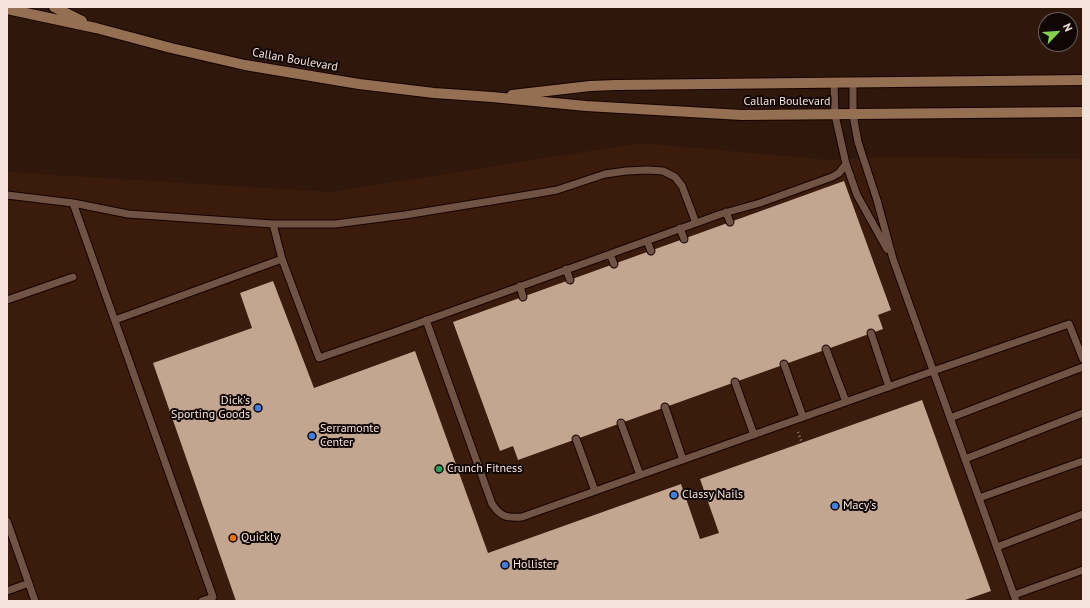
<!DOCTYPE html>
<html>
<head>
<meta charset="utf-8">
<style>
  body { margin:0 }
  #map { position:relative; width:1090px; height:608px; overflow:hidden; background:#30170b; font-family:"PT Sans",sans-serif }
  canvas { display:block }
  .frame { position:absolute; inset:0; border:8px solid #f5e3db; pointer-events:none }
  .north { position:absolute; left:1038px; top:12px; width:40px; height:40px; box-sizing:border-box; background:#100603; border:1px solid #6c5e59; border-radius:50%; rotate:65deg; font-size:11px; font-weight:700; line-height:16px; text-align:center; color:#f5e3db }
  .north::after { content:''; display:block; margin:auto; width:14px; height:18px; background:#84d04e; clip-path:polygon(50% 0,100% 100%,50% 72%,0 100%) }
</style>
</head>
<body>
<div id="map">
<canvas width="1090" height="608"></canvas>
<div class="frame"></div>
<div class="north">N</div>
</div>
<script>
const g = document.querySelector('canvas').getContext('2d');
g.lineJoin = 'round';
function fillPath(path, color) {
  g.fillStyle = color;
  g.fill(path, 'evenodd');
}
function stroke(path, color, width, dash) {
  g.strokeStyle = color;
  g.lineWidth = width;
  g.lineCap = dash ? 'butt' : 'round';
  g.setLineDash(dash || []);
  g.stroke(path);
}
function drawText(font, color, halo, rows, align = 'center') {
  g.font = font + ' "PT Sans",sans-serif';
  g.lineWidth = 4;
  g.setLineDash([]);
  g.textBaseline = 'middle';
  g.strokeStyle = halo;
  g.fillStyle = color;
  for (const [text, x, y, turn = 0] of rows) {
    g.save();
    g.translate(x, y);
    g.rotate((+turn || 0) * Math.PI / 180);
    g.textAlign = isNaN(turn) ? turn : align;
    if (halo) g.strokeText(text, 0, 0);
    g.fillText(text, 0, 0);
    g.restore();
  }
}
const built = new Path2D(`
  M 640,143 L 829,160 L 878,157 L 1083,159 L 1083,601 L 7,601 L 7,172 L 331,192 Z`);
const building = new Path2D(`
  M 844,181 L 891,310 L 878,315 L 883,329 L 518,460 L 513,446 L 500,451 L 453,322 Z
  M 273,281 L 314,388 L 415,351 L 488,553 L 681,484 L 700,539 L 719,533 L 700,479 L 922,400 L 991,591 L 962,601 L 236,601 L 153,363 L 252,328 L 240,293 Z`);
const path = new Path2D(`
  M 798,432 L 802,443`);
const lane = new Path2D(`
  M 834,82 L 835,115 L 846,164 L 857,195 L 887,249
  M 853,82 L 853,115 L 858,142 L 877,200 L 893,259 L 1016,601
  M 7,195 L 73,203 L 128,214 L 273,224 L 335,224 L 405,215 L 528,195 L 557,190 L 605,174 L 626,171 L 648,170 L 663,171 L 675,177 L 682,186 L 696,223
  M 73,203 L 213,597 L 202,601
  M 726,212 L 730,222
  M 273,224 L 282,259 L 319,358 L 397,331 L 721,214 L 760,203 L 832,177 L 839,173 L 846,164
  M 680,228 L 684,239
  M 647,241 L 651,251
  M 610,254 L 614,264
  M 566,269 L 570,280
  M 520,286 L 523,297
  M 7,300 L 73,277
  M 115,320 L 282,259
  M 426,320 L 492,504 C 501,517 506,518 522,517 L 933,371 L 1069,324 L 1083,359
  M 871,333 L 889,387
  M 826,349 L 846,402
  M 784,364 L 803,417
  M 735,382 L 754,435
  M 665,407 L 683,460
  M 950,418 L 1083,367
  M 621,423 L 640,475
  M 576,439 L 595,491
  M 965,459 L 1083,413
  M 979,498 L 1083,461
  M 7,521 L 35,601
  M 997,547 L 1083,514
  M 7,591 L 29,583
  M 1014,595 L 1083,570`);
const secondary = new Path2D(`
  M 54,7 L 82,21
  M 7,9 L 96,28 L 171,48 L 245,65 L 359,84 L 434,93 L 492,97 L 586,106 L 742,115 L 1083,112
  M 512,95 L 590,86 L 616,85 L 1083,80`);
const markers = [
  [258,408,4,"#3f7fe0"],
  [312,436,4,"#3f7fe0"],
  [439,469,4,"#2e9e5b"],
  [674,495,4,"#3f7fe0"],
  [835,506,4,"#3f7fe0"],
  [233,538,4,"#e8710a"],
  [505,565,4,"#3f7fe0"]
];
const streetNames = [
  ["Callan Boulevard",295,60,10],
  ["Callan Boulevard",787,102]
];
const poiNames = [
  ["Dick's",250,401,"right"],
  ["Sporting Goods",250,415,"right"],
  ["Serramonte",320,429],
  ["Center",320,443],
  ["Crunch Fitness",447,469],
  ["Classy Nails",682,495],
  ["Macy's",843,506],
  ["Quickly",241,538],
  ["Hollister",513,565]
];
fillPath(built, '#3a1b0c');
fillPath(building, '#c2a690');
stroke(lane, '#160300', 9);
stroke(secondary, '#160300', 12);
stroke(path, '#988278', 2.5, [1, 3]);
stroke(lane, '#705345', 7);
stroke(secondary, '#946f52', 10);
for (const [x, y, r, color] of markers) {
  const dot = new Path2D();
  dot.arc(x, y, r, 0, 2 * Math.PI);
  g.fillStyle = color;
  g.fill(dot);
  stroke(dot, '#100603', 1.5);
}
drawText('12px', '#f5e3db', '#100603', streetNames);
drawText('12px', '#f5e3db', '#100603', poiNames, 'left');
</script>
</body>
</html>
